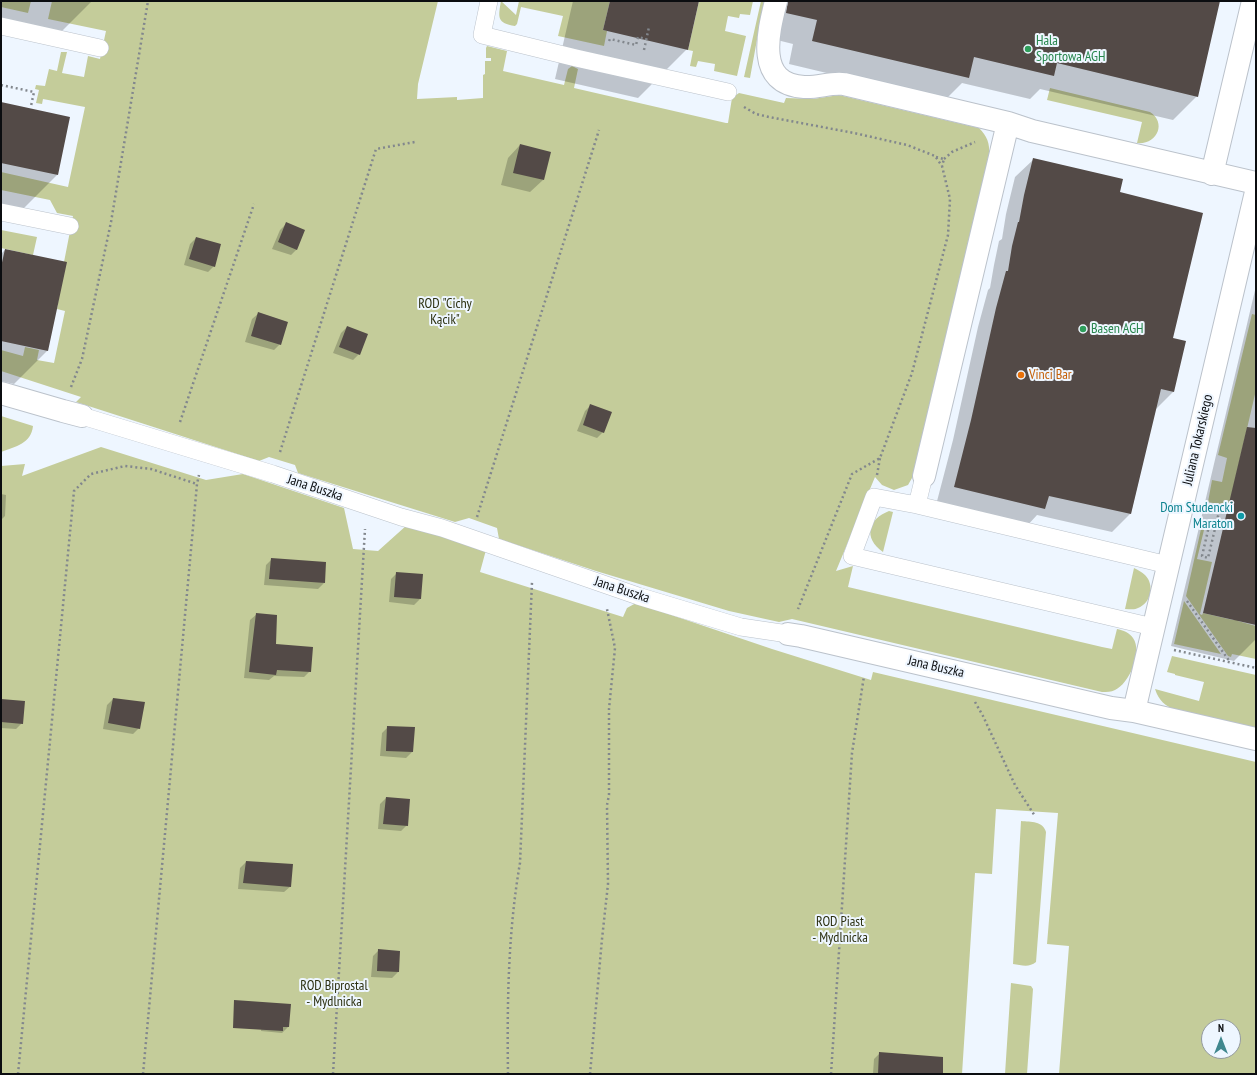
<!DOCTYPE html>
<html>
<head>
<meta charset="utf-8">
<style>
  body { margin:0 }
  #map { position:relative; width:1257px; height:1075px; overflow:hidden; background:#eef6ff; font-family:"PT Sans Narrow",sans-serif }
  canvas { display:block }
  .frame { position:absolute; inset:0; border:2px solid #0b0d10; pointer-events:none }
  .north { position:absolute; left:1201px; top:1019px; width:40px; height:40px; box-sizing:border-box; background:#eef6ff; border:1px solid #93999f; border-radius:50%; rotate:0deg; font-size:11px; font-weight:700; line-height:16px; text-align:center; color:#0b0d10 }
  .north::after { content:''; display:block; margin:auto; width:14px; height:18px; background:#40878e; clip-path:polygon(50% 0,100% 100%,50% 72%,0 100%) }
</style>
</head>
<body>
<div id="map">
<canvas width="1257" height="1075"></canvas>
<div class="frame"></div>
<div class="north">N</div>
</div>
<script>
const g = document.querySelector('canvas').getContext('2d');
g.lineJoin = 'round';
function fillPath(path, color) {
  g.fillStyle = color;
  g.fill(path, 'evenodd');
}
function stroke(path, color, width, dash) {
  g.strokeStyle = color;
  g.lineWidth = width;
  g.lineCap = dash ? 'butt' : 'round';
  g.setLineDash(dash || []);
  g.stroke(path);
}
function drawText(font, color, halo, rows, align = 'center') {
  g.font = font + ' "PT Sans Narrow",sans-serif';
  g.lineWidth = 4;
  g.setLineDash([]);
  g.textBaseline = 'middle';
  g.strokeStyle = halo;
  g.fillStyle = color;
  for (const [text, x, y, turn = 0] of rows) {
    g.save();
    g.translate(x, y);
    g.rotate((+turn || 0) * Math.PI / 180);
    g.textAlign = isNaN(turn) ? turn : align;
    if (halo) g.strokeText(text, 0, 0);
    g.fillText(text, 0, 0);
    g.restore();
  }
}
const green = new Path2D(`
  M 1,1 L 31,1 L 28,13 L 1,7 Z
  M 52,1 L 102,1 L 107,2 L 108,1 L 438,1 L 418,84 L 417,99 L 457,97 L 457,100 L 483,98 L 483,75 L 485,74 L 485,61 L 491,61 L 491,58 L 486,58 L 486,48 L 487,46 L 507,51 L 503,71 L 564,85 L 568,69 L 572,66 L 578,69 L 574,88 L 726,123 L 728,123 L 732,98 L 739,93 L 784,103 L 786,98 L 813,99 L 839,95 L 979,128 C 987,136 990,143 989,155 L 912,478 L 908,485 L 894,490 L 882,485 L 875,477 L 836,571 L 853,566 L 848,587 L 1102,647 L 1112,649 L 1117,629 C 1123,630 1130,633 1133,638 C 1143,652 1129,684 1115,690 C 1111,692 1107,692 1102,692 L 792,619 L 779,622 L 729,611 L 596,571 L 499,539 L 497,528 L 469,518 L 455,522 L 298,473 L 295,465 L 269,457 L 259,461 L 76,402 L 81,397 L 1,371 L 1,350 L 23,356 L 25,347 L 39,350 L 37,360 L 54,363 L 65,311 L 57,309 L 64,262 L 73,216 L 57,213 L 50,200 L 1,190 L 1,172 L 68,187 L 85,107 L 43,99 L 42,104 L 36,103 L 39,90 L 35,89 L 36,85 L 45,86 L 49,69 L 57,71 L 61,52 L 67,52 L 62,73 L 84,77 L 88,56 L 100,59 L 106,31 L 48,19 Z
  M 501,1 L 516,15 L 519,1 L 610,1 L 603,30 L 607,31 L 604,46 L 558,36 L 563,16 L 521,7 L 517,24 L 515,26 C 497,23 498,18 501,1 Z
  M 699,1 L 753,1 L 750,15 L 740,14 L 739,18 L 728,16 L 725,31 L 746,36 L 737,76 L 714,71 L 715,64 L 698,61 L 696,67 L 690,66 L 693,51 L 688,50 Z
  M 761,1 L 764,1 L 750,78 L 744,77 Z
  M 1050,88 L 1150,112 C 1167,123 1157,145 1137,143 L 1142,122 L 1047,100 Z
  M 1,230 L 37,237 L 33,255 L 1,248 Z
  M 1252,314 L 1256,315 L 1256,390 L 1229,506 L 1208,502 L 1212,480 L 1222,482 L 1227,458 L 1218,455 Z
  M 1,416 L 33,426 C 31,444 16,446 1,452 Z
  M 101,447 L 206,480 L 243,474 L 344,508 L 353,549 L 378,551 L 407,525 L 486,550 L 480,572 L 623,617 L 627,608 L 636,603 L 772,649 L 871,680 L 873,672 L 1256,762 L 1256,1074 L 1059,1074 L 1069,946 L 1047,944 L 1058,813 L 996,809 L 992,874 L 975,873 L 962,1074 L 1,1074 L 1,466 L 25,464 L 22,476 ZM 1209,1027 L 1233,1027 L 1233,1051 L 1209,1051 Z
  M 889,511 L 893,512 L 883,552 C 863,538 868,519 889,511 Z
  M 1201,529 L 1204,530 L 1197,559 L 1212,562 L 1200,614 L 1202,615 L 1203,613 L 1233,620 L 1238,619 L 1238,621 L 1256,626 L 1256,659 L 1232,654 L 1231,657 L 1228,656 L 1186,596 Z
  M 1134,568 C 1138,570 1142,572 1145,575 C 1155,585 1151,603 1138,608 C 1135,610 1130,609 1125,609 Z
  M 1184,601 L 1221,654 L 1174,644 Z
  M 1172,656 L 1256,675 L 1256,729 L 1176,710 C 1165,706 1159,701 1155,689 L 1199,701 L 1204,682 L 1175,675 L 1175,674 L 1167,672 Z
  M 1021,821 C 1031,822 1043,821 1046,832 L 1036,962 C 1029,968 1021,965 1013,964 Z
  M 1011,983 L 1031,986 L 1033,989 L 1027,1074 L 1005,1074 Z`);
const shadow = new Path2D(`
  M 1,1 L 92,1 L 52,41 L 1,30 Z
  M 573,1 L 698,1 L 687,49 L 638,98 L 555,79 Z
  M 773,1 L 1219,1 L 1197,96 L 1173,120 L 1040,89 L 1030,99 L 962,83 L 944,101 L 789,64 L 793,44 L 765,37 Z
  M 1,103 L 57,175 L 15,217 L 1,214 Z
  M 520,145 L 543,180 L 530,192 L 501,185 L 508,158 Z
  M 1034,159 L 1119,192 L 1172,339 L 1185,342 L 1173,392 L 1155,410 L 1131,513 L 1112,532 L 1037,515 L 1026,527 L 936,505 L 953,440 L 978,327 L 988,290 L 990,288 L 994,265 L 999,241 L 1002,239 L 1006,214 L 1015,177 Z
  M 286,224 L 297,249 L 291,255 L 272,249 L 280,230 Z
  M 196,238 L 214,266 L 208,272 L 184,265 L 190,244 Z
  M 5,250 L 66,263 L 47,351 L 14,384 L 1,381 L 1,254 Z
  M 1256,286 L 1256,639 L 1234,661 L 1171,646 Z
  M 259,313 L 280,344 L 274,350 L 245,342 L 252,319 Z
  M 347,327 L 359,354 L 353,360 L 333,353 L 341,333 Z
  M 591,405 L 603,432 L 597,438 L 577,431 L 585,411 Z
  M 1,494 L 6,495 L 5,516 L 1,520 Z
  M 272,559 L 324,583 L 318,589 L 264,585 L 266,565 Z
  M 397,573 L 420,599 L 414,605 L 389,602 L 391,579 Z
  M 257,614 L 275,645 L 310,671 L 304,677 L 274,676 L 269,680 L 244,678 L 250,620 Z
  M 113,699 L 139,728 L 133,734 L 103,729 L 107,705 Z
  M 1,700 L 22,723 L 16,729 L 1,728 Z
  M 388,727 L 412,752 L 406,758 L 380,756 L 382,733 Z
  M 386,798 L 407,825 L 401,831 L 378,829 L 380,804 Z
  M 246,862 L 291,886 L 284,892 L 238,889 L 240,868 Z
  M 379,950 L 398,972 L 392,978 L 371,977 L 373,956 Z
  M 263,1010 L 288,1027 L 282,1033 L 261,1031 Z
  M 880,1053 L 905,1074 L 873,1074 L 874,1059 Z`);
const building = new Path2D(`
  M 610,1 L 699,1 L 688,50 L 603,30 Z
  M 788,1 L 1220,1 L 1198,97 L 1057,63 L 1054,76 L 974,57 L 969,78 L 812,41 L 817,20 L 786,13 Z
  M 1,102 L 70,117 L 58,175 L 1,163 Z
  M 520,144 L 551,152 L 544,180 L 513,173 Z
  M 1033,158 L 1123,179 L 1120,192 L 1203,213 L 1173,338 L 1186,341 L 1174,392 L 1161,389 L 1131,514 L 1049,496 L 1045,509 L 954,487 L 971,420 L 996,308 L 1006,271 L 1008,271 L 1012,246 L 1018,222 L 1019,222 L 1024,195 Z
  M 286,222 L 305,230 L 297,250 L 278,242 Z
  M 196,237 L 221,244 L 215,267 L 189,259 Z
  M 5,249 L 67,262 L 48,351 L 1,341 L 1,267 Z
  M 258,312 L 288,322 L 281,345 L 251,336 Z
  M 347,326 L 368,334 L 360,355 L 339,347 Z
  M 590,404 L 612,412 L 604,433 L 583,425 Z
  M 1247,427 L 1256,428 L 1256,625 L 1203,613 Z
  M 271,558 L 326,562 L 325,583 L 269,579 Z
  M 396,572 L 423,574 L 421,599 L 394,597 Z
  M 256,613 L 277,615 L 276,644 L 313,647 L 311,672 L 277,670 L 276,675 L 249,672 Z
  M 113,698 L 145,702 L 140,729 L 108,723 Z
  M 1,699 L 25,701 L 23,724 L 1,722 Z
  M 387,726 L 415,727 L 413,752 L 386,751 Z
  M 386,797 L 410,799 L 408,826 L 383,824 Z
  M 246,861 L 293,864 L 291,887 L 243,883 Z
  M 378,949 L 400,951 L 399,972 L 377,971 Z
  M 234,1000 L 291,1004 L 289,1027 L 283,1027 L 283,1031 L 233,1028 Z
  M 879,1052 L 943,1057 L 943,1074 L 878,1074 Z`);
const path = new Path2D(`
  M 609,41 L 610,39 L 636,45 L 638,37 L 646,39
  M 644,50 L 649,27
  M 1,85 L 34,92 L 31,106
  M 744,107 L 756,114 L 769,117 L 854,133 L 907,145 L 935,156 L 942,166 L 950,199 L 948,235 L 912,373 L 880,458 L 852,474 L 798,609
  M 936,157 L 944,159 L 942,166
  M 944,159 L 952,152 L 975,142
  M 71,387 L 82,359 L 111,222 L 148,1
  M 180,422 L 254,204
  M 280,452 L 376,149 L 415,142
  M 877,475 L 880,458
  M 1208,509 L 1227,513
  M 477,517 L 599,130
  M 1203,525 L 1209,526 L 1202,556 L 1208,558 L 1219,512
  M 1187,601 L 1230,662
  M 1174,650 L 1256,668
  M 975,702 L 983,716 L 1015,785 L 1035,816
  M 18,1074 L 74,491 L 91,474 L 125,466 L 151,469 L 197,484
  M 143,1074 L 197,484 L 199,475
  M 333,1074 L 365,529
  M 508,1074 C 507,1004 508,932 520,863 L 532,582
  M 590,1074 L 602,939 L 608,884 L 607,805 L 609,795 L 609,709 L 615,648 L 607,609
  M 831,1074 L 852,753 L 864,676`);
const lane = new Path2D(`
  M 489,1 L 482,35 L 576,58 L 728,92
  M 1,26 L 100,48
  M 1,212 L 70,226
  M 82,416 L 273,474 L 401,517 L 442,528 L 638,596 L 741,627 L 788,634
  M 917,505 L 924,476
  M 1153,627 L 852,556 L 874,497 L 917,505 L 1168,565`);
const street = new Path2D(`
  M 776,1 C 768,33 755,84 804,87 C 818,88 831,82 844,84 L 1008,123 L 1032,131 L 1256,183
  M 1212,174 L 1253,1
  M 1,393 L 63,411 L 82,416
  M 924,476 L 1008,123
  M 788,634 L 801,636 L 1111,708 L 1134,711 L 1256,739
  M 1134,711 L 1256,192`);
const markers = [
  [1028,49,4,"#2e9e5b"],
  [1083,329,4,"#2e9e5b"],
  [1021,375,4,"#e8710a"],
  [1241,516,4,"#0f9aa8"]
];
const leisureNames = [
  ["Hala",1036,41],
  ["Sportowa AGH",1036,57],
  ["Basen AGH",1091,329]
];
const parkNames = [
  ["ROD \"Cichy",445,304],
  ["Kącik\"",445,320],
  ["ROD Piast",840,922],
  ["- Mydlnicka",840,938],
  ["ROD Biprostal",334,986],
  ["- Mydlnicka",334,1002]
];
const foodNames = [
  ["Vinci Bar",1029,375]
];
const streetNames = [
  ["Juliana Tokarskiego",1198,440,-77],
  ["Jana Buszka",315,488,18],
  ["Jana Buszka",622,590,18],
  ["Jana Buszka",936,667,13]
];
const cultureNames = [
  ["Dom Studencki",1233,508],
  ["Maraton",1233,524]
];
fillPath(green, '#c4cc9a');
fillPath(shadow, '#0003');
fillPath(building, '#534a47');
stroke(lane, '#bbc2cb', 18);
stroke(street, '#bbc2cb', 24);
stroke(path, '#82878d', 2.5, [2, 3]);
stroke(lane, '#fff', 17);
stroke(street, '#fff', 22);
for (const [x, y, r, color] of markers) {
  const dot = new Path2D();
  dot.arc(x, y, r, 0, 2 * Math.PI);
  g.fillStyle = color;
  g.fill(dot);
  stroke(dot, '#eef6ff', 1.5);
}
drawText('14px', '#27864d', '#eef6ff', leisureNames, 'left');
drawText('14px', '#2c3010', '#eef6ff', parkNames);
drawText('14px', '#c56008', '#eef6ff', foodNames, 'left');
drawText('14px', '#0b0d10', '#eef6ff', streetNames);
drawText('14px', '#0d838f', '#eef6ff', cultureNames, 'right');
</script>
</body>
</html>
